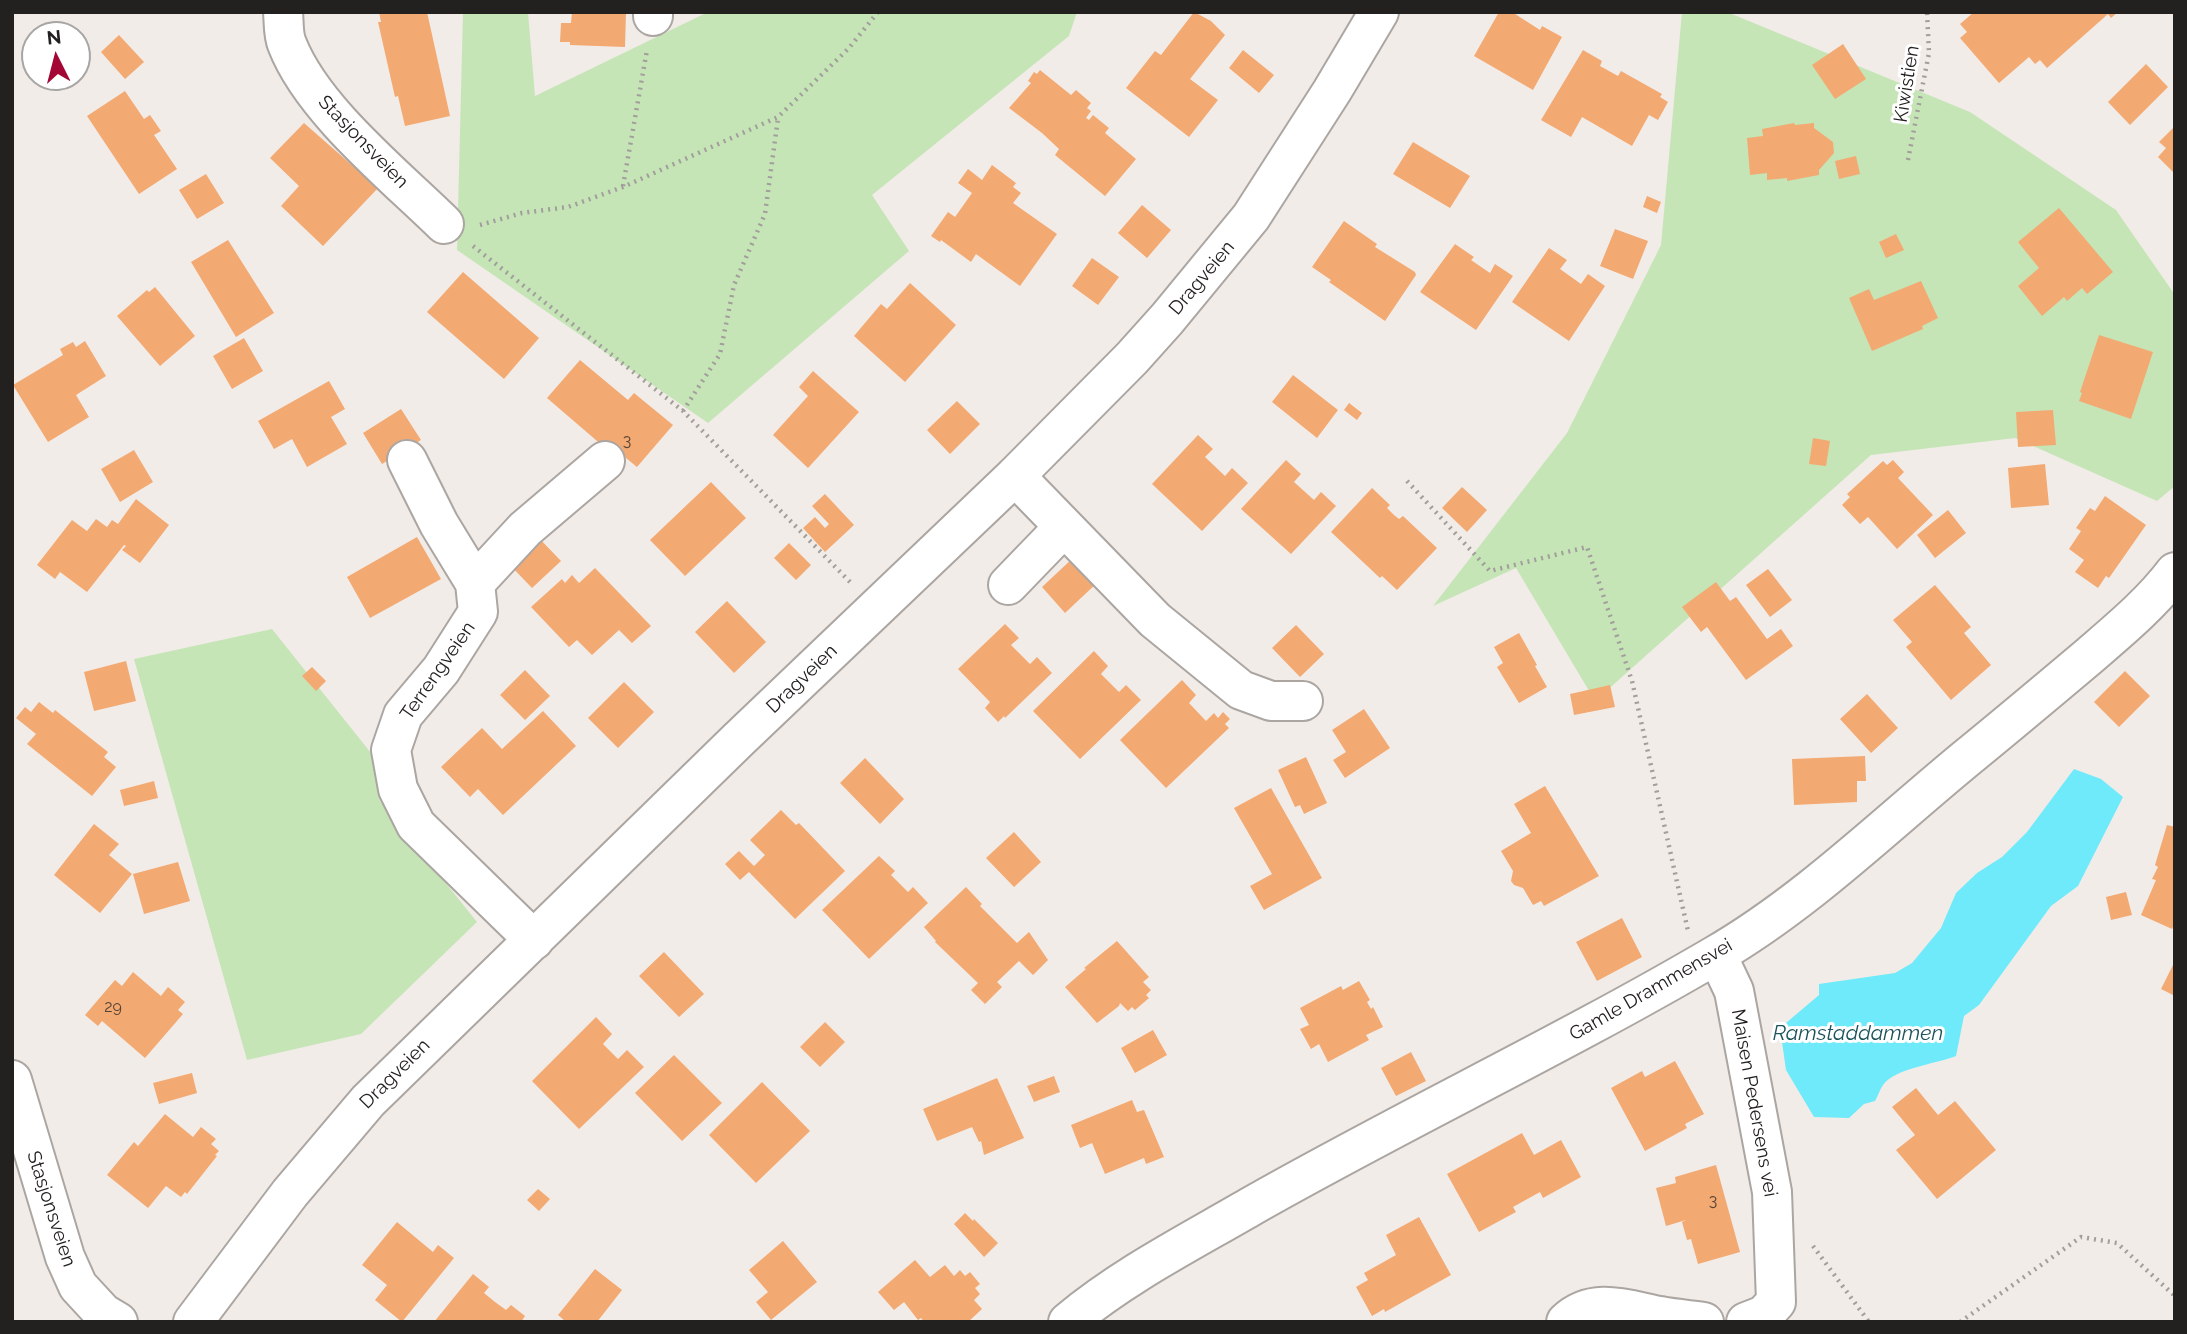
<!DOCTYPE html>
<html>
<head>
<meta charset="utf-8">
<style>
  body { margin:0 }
  #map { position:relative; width:2187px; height:1334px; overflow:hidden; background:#f2ece8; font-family:Raleway,sans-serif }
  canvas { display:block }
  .frame { position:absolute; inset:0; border:14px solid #23211f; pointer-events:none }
  .north { position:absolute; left:21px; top:21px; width:70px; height:70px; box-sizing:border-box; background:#fff; border:2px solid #a7a6a5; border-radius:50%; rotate:354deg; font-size:19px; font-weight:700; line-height:28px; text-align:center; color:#23211f }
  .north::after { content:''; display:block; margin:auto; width:24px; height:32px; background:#a40736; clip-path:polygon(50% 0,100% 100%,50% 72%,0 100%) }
</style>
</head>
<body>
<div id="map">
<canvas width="2187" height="1334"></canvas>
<div class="frame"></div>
<div class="north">N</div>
</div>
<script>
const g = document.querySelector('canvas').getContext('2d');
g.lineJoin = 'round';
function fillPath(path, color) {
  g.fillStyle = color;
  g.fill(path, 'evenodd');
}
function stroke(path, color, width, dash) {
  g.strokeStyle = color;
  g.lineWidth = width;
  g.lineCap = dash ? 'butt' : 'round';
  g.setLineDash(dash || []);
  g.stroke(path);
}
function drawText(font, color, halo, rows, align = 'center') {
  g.font = font + ' Raleway,sans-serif';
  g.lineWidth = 6;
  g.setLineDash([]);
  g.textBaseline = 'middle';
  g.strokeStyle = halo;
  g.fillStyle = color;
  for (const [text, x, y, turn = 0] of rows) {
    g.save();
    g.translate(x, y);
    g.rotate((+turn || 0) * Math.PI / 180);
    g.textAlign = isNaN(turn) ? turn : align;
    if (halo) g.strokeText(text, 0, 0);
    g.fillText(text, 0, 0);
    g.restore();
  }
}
const green = new Path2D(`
  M 463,12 L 528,12 L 535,96 L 708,12 L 1077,12 L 1069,36 L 872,195 L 909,251 L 708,423 L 457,250 Z
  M 1682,12 L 1727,12 L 1970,112 L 2116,210 L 2175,295 L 2175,486 L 2157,501 L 2015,438 L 1871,455 L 1595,701 L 1516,568 L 1433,606 L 1567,433 L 1661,245 Z
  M 272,629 L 375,758 L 380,801 L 477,922 L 361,1034 L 247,1060 L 134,659 Z`);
const water = new Path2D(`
  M 2074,769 L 2101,779 L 2123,797 L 2078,886 L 2051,906 L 1979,1005 L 1964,1016 L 1956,1056 C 1936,1064 1895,1068 1883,1085 C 1880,1089 1878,1096 1875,1101 L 1864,1104 L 1849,1118 L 1814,1117 L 1786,1070 L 1780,1028 L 1819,995 L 1819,984 L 1895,973 L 1912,963 L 1941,928 L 1956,893 L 1977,873 L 2002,857 L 2027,832 Z`);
const building = new Path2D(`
  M 379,12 L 427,12 L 450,116 L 405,126 L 398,96 L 395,97 L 378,22 L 381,22 Z
  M 572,12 L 626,12 L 625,47 L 570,45 L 570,42 L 560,42 L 561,23 L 571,23 Z
  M 1194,12 L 1211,21 L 1225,35 L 1190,79 L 1218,100 L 1189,137 L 1126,88 L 1155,51 L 1161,55 Z
  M 1499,12 L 1512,12 L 1540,30 L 1542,26 L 1562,37 L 1533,90 L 1474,56 Z
  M 1974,12 L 2118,12 L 2111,18 L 2108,14 L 2047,68 L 2040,60 L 2035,64 L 2029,57 L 1999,83 L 1960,38 L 1967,32 L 1960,24 Z
  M 119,35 L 144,62 L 125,79 L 101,52 Z
  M 1843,44 L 1866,79 L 1835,99 L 1812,65 Z
  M 1243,50 L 1274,75 L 1259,93 L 1229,68 Z
  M 1583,50 L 1602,61 L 1600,66 L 1618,76 L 1621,71 L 1662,94 L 1660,97 L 1668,102 L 1658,120 L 1649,115 L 1632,146 L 1582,117 L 1571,137 L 1541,120 Z
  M 2146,64 L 2168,87 L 2130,125 L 2108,102 Z
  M 1040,70 L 1071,95 L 1076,90 L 1091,103 L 1087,108 L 1091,111 L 1086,118 L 1089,120 L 1093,115 L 1109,128 L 1105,133 L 1136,159 L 1105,196 L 1055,155 L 1059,149 L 1042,133 L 1009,108 L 1031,83 L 1028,81 L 1034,72 L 1037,74 Z
  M 125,91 L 144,119 L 150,115 L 161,131 L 154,135 L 177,169 L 139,194 L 87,116 Z
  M 304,123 L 378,188 L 323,246 L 281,206 L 299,186 L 270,158 Z
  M 1794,123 L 1795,125 L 1814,123 L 1814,128 L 1833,142 L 1834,153 L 1819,170 L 1819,175 L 1787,181 L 1787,178 L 1767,180 L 1767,173 L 1750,175 L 1747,138 L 1763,136 L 1762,129 Z
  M 2175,126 L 2175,174 L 2158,157 L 2166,148 L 2159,142 Z
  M 1413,142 L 1470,176 L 1450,208 L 1393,174 Z
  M 1856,156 L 1860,174 L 1839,179 L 1835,161 Z
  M 992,165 L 1016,183 L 1013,187 L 1021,193 L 1013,203 L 1057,234 L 1020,286 L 976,254 L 971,262 L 941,240 L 940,242 L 931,236 L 948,212 L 955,217 L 972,193 L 958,183 L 968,169 L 982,180 Z
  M 206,174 L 224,203 L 197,219 L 179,190 Z
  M 1647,196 L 1661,202 L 1657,213 L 1643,207 Z
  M 1142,205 L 1171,230 L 1147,258 L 1118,233 Z
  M 2059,208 L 2113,272 L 2087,294 L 2082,288 L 2067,301 L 2064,297 L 2042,316 L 2018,286 L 2039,268 L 2018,242 Z
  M 1344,221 L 1377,244 L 1375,247 L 1415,272 L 1416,275 L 1385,321 L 1329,282 L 1331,280 L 1312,267 Z
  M 1615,229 L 1648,241 L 1633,279 L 1600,266 Z
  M 1896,234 L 1904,250 L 1886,258 L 1879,242 Z
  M 228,240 L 274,313 L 236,337 L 191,262 Z
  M 1455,244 L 1474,257 L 1471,260 L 1490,273 L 1495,264 L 1513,276 L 1476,330 L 1420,292 Z
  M 1549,248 L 1567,260 L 1560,269 L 1581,284 L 1588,274 L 1605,286 L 1569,341 L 1512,302 Z
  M 1092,258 L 1119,277 L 1098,305 L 1072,286 Z
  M 463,272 L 539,338 L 504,379 L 427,312 Z
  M 1921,281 L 1938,318 L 1922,326 L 1923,329 L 1872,351 L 1849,298 L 1869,289 L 1874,300 Z
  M 910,283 L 956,325 L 905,382 L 854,336 L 881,304 L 887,309 Z
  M 155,287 L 195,336 L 160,366 L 117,316 L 147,290 L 149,292 Z
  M 2099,335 L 2153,352 L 2131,419 L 2079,401 L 2082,393 L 2080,392 Z
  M 244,338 L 263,371 L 232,389 L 213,356 Z
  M 85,341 L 106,376 L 76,395 L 89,417 L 48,442 L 13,385 L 63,355 L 60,349 L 73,342 L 76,347 Z
  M 580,360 L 628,400 L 634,393 L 673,425 L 637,467 L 615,449 L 611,453 L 547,398 Z
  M 813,371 L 859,412 L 808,468 L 773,435 L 808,396 L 799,387 Z
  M 1293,375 L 1338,410 L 1317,438 L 1272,402 Z
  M 329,381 L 345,409 L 331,417 L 347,444 L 307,467 L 292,439 L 274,449 L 258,421 Z
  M 957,401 L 980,424 L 950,454 L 927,430 Z
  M 1349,403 L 1362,413 L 1357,420 L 1344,410 Z
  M 401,409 L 421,440 L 382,464 L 363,433 Z
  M 2053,410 L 2056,445 L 2018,447 L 2016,412 Z
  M 1198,435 L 1213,449 L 1205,457 L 1225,476 L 1232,468 L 1248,483 L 1202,531 L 1152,484 Z
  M 1813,438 L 1830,441 L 1826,466 L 1809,464 Z
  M 134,450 L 153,482 L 120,502 L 101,469 Z
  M 1286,460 L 1301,474 L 1294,482 L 1314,500 L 1321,492 L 1336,506 L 1291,554 L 1241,509 Z
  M 1893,460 L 1904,472 L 1898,478 L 1933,515 L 1897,549 L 1868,517 L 1860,524 L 1842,505 L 1850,497 L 1847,494 L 1883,461 L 1887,465 Z
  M 2045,464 L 2049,505 L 2011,508 L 2008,468 Z
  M 711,482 L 746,518 L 685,576 L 650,540 Z
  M 1462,487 L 1487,510 L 1467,532 L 1442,508 Z
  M 1372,488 L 1390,505 L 1387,508 L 1394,515 L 1399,519 L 1403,516 L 1437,548 L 1397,590 L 1382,576 L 1380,578 L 1331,532 Z
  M 825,494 L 854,525 L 825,552 L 803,528 L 815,517 L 825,528 L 829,524 L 812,506 Z
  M 2105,496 L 2146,525 L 2109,578 L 2106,576 L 2098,588 L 2075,572 L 2084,560 L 2069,549 L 2081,531 L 2076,528 L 2090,508 L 2095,511 Z
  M 136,499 L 169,525 L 140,563 L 122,550 L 126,546 L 124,545 L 87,592 L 60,572 L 55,579 L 37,565 L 72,520 L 87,531 L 96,519 L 107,527 L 112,520 L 118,524 Z
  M 1948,510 L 1966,533 L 1935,558 L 1917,535 Z
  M 536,535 L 561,561 L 532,588 L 507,562 Z
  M 417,537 L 441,579 L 370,618 L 347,577 Z
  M 789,543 L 811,565 L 796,580 L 774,558 Z
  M 1074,557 L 1098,582 L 1065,613 L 1042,587 Z
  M 595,568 L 651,626 L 632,643 L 619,630 L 592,655 L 577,640 L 569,647 L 531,607 L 562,579 L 565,583 L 572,575 L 579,583 Z
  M 1768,569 L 1792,600 L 1770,617 L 1746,585 Z
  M 1716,582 L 1730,601 L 1736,597 L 1767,639 L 1781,629 L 1793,646 L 1746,680 L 1707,627 L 1701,632 L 1682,607 Z
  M 1935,585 L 1971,627 L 1964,633 L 1991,665 L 1951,700 L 1906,647 L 1912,642 L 1893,620 Z
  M 727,601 L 766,642 L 734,673 L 695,632 Z
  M 1005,624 L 1019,638 L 1011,645 L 1030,664 L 1037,657 L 1052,673 L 1005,718 L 1004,716 L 998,722 L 985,708 L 990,702 L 958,669 Z
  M 1296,625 L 1324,654 L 1300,677 L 1272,648 Z
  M 1519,633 L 1537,665 L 1535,666 L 1547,687 L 1519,703 L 1497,667 L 1503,663 L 1494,647 Z
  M 1094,651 L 1108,666 L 1101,674 L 1119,692 L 1126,685 L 1141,700 L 1080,759 L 1033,711 Z
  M 126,661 L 136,701 L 94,711 L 84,672 Z
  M 312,667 L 326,681 L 316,691 L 302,676 Z
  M 525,670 L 550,696 L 525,720 L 500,695 Z
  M 2125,671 L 2150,696 L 2119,727 L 2094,702 Z
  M 1182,680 L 1196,695 L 1189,703 L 1206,721 L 1214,713 L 1218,718 L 1223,712 L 1230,719 L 1225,724 L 1229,728 L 1166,788 L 1120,740 Z
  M 624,682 L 654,712 L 618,748 L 588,718 Z
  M 1610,685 L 1615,707 L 1574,715 L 1570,694 Z
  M 1867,694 L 1898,728 L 1871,753 L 1840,719 Z
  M 39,702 L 53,713 L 55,710 L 108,752 L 104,757 L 116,767 L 92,796 L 27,744 L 36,734 L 16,718 L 25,707 L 31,712 Z
  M 1364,709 L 1390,748 L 1345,778 L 1333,760 L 1346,752 L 1332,730 Z
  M 543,711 L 576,746 L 503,815 L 478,789 L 470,797 L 441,767 L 482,728 L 502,749 Z
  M 1865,756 L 1866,781 L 1857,781 L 1857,802 L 1794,805 L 1792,759 Z
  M 1306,757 L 1327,803 L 1304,814 L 1300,805 L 1295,807 L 1278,770 Z
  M 865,758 L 904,799 L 880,824 L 840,783 Z
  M 154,781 L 158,798 L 124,806 L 120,790 Z
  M 1545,786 L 1599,876 L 1544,906 L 1541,901 L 1533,905 L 1523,888 L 1514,885 L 1511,881 L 1513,871 L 1501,851 L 1531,833 L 1514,804 Z
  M 1271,788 L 1322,878 L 1264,910 L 1250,886 L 1272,874 L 1234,808 Z
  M 781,810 L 796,825 L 799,823 L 845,871 L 795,919 L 749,872 L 740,880 L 725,864 L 739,851 L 754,866 L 765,855 L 750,840 Z
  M 94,824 L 119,844 L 109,855 L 132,874 L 100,913 L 54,875 Z
  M 2167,825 L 2175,827 L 2175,922 L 2172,929 L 2141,915 L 2156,880 L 2152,879 L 2158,867 L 2155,865 Z
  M 1014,832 L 1041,862 L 1014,887 L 986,858 Z
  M 879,856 L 895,871 L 891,875 L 908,892 L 913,887 L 928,903 L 869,959 L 822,910 Z
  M 178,862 L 190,901 L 144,914 L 133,874 Z
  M 966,887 L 982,904 L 980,906 L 1017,943 L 1029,932 L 1048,960 L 1033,975 L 1019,961 L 997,982 L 1002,987 L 985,1004 L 971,990 L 978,983 L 935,942 L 936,941 L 924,927 Z
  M 2126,892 L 2132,915 L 2111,920 L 2106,897 Z
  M 1622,918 L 1642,957 L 1597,981 L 1576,942 Z
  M 1117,941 L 1149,977 L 1143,982 L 1151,990 L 1146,995 L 1149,998 L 1135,1010 L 1132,1007 L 1128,1011 L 1120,1003 L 1119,1006 L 1097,1023 L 1065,987 L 1086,969 L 1084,968 Z
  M 664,952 L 704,994 L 679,1017 L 639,976 Z
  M 2175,961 L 2175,996 L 2161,989 Z
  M 133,972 L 161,996 L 168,987 L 185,1002 L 178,1010 L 183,1014 L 145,1058 L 102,1021 L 98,1026 L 85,1015 L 115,980 L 122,986 Z
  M 1359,981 L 1370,1000 L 1367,1002 L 1371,1009 L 1373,1007 L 1383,1027 L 1366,1035 L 1369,1040 L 1328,1062 L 1319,1044 L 1311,1049 L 1300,1029 L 1309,1025 L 1300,1008 L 1341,986 L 1343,990 Z
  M 596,1017 L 612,1034 L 603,1044 L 618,1059 L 627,1050 L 644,1067 L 579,1129 L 532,1081 Z
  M 825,1022 L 845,1042 L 820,1067 L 800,1047 Z
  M 1153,1030 L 1167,1055 L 1135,1073 L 1121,1048 Z
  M 1411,1052 L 1426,1081 L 1396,1096 L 1381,1068 Z
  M 674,1055 L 722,1103 L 682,1141 L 635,1093 Z
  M 1675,1061 L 1704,1114 L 1685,1124 L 1687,1128 L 1645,1151 L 1611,1088 L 1642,1071 L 1645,1077 Z
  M 192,1073 L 197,1093 L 159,1104 L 153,1083 Z
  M 1054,1076 L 1060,1092 L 1034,1102 L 1027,1086 Z
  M 997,1078 L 1024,1138 L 984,1155 L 981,1141 L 979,1142 L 972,1127 L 937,1141 L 923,1109 Z
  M 762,1082 L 810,1131 L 756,1183 L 709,1135 Z
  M 1916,1088 L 1938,1115 L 1955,1101 L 1996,1150 L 1937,1199 L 1896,1150 L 1915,1135 L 1892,1107 Z
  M 1132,1100 L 1137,1112 L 1144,1110 L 1164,1157 L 1146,1164 L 1144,1158 L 1105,1174 L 1092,1143 L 1080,1148 L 1071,1125 Z
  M 165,1114 L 193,1137 L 201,1127 L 216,1139 L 211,1144 L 219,1151 L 215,1155 L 217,1156 L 187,1194 L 185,1192 L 181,1197 L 166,1186 L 148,1208 L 107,1175 L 134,1142 L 138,1146 Z
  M 1522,1133 L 1534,1155 L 1561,1140 L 1581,1177 L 1543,1198 L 1540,1192 L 1513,1207 L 1516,1212 L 1479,1232 L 1447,1174 Z
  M 1716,1165 L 1740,1252 L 1698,1264 L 1691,1239 L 1687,1240 L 1682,1222 L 1686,1220 L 1666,1226 L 1656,1188 L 1676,1183 L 1675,1177 Z
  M 538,1189 L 550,1199 L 539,1211 L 527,1200 Z
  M 965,1213 L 973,1221 L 974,1219 L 998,1243 L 984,1257 L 954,1224 Z
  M 1419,1217 L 1451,1275 L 1385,1312 L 1384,1309 L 1372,1316 L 1356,1287 L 1368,1280 L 1364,1273 L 1396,1255 L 1386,1235 Z
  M 397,1222 L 433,1252 L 438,1245 L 454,1258 L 402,1322 L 375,1300 L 387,1285 L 362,1265 Z
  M 783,1241 L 817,1282 L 771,1320 L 756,1302 L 768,1292 L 749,1270 Z
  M 915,1260 L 930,1277 L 945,1265 L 954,1276 L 960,1270 L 965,1276 L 970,1272 L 980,1284 L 975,1288 L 980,1294 L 974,1300 L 982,1309 L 968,1322 L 924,1322 L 921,1318 L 918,1320 L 904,1302 L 894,1310 L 878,1292 Z
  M 595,1269 L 622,1290 L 597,1322 L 566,1322 L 558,1315 Z
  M 473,1274 L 489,1287 L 484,1293 L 495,1302 L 506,1310 L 511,1305 L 525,1316 L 521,1322 L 434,1322 Z`);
const path = new Path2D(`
  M 1908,160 L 1929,53 L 1927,12
  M 623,186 L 647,50
  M 480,225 L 522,213 L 568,207 L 623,187 L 778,117 L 849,48 L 878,12
  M 473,246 L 683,411 L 852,584
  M 683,411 L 720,354 L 734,285 L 765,214 L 778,118
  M 1407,481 L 1490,571 L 1587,547 L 1632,681 L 1688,931
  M 1813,1246 L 1869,1322
  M 1960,1322 L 2081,1237 L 2117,1243 L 2175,1296`);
const minor = new Path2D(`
  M 283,12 C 284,22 283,35 287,44 C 312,109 394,175 444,224
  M 653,16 L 653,12
  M 407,460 L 439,524 L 475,583 L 478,612 L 441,670 L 403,715 L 391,750 L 398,789 L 416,825 L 534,940
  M 1015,476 L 1155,620 L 1241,690 L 1271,701 L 1303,701
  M 475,583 L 525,529 L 605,461
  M 1008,585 L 1064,527
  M 1717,955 L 1734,991 L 1772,1192 L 1776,1302 L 1764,1315 L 1746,1322
  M 12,1080 L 65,1257 L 78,1286 L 103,1313 L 118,1322
  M 1068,1322 C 1123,1276 1188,1243 1250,1207 C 1403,1120 1562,1045 1714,956 C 1809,901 1889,821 1974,752 C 2012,721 2050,689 2088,657 C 2118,631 2151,604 2175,572
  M 1566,1322 C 1593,1296 1628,1310 1660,1316 C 1675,1319 1690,1320 1704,1322`);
const major = new Path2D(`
  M 193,1322 L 290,1193 L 368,1101 L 738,740 L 1015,476 L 1132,358 L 1167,319 L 1251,217 L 1332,91 L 1379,12`);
const numberNames = [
  ["3",627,441],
  ["29",113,1007],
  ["3",1713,1201]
];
const streetNames = [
  ["Kiwistien",1907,84,-81],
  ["Stasjonsveien",363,142,46],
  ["Dragveien",1202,278,-50],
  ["Terrengveien",438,671,-55],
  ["Dragveien",802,679,-44],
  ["Gamle Drammensvei",1651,990,-30],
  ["Dragveien",395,1074,-45],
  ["Maisen Pedersens vei",1754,1103,80],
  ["Stasjonsveien",51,1209,72]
];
const waterNames = [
  ["Ramstaddammen",1858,1034]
];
fillPath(green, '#c6e5b7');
fillPath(water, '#6eeafa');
fillPath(building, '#f3a972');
stroke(minor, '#aca6a2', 42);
stroke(major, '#aca6a2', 42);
stroke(path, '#a29e9b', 4.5, [2, 5]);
stroke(minor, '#fff', 38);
stroke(major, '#fff', 38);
drawText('16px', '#574334', null, numberNames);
drawText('19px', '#23211f', '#fff', streetNames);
drawText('italic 21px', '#1d535a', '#fff', waterNames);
</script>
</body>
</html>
